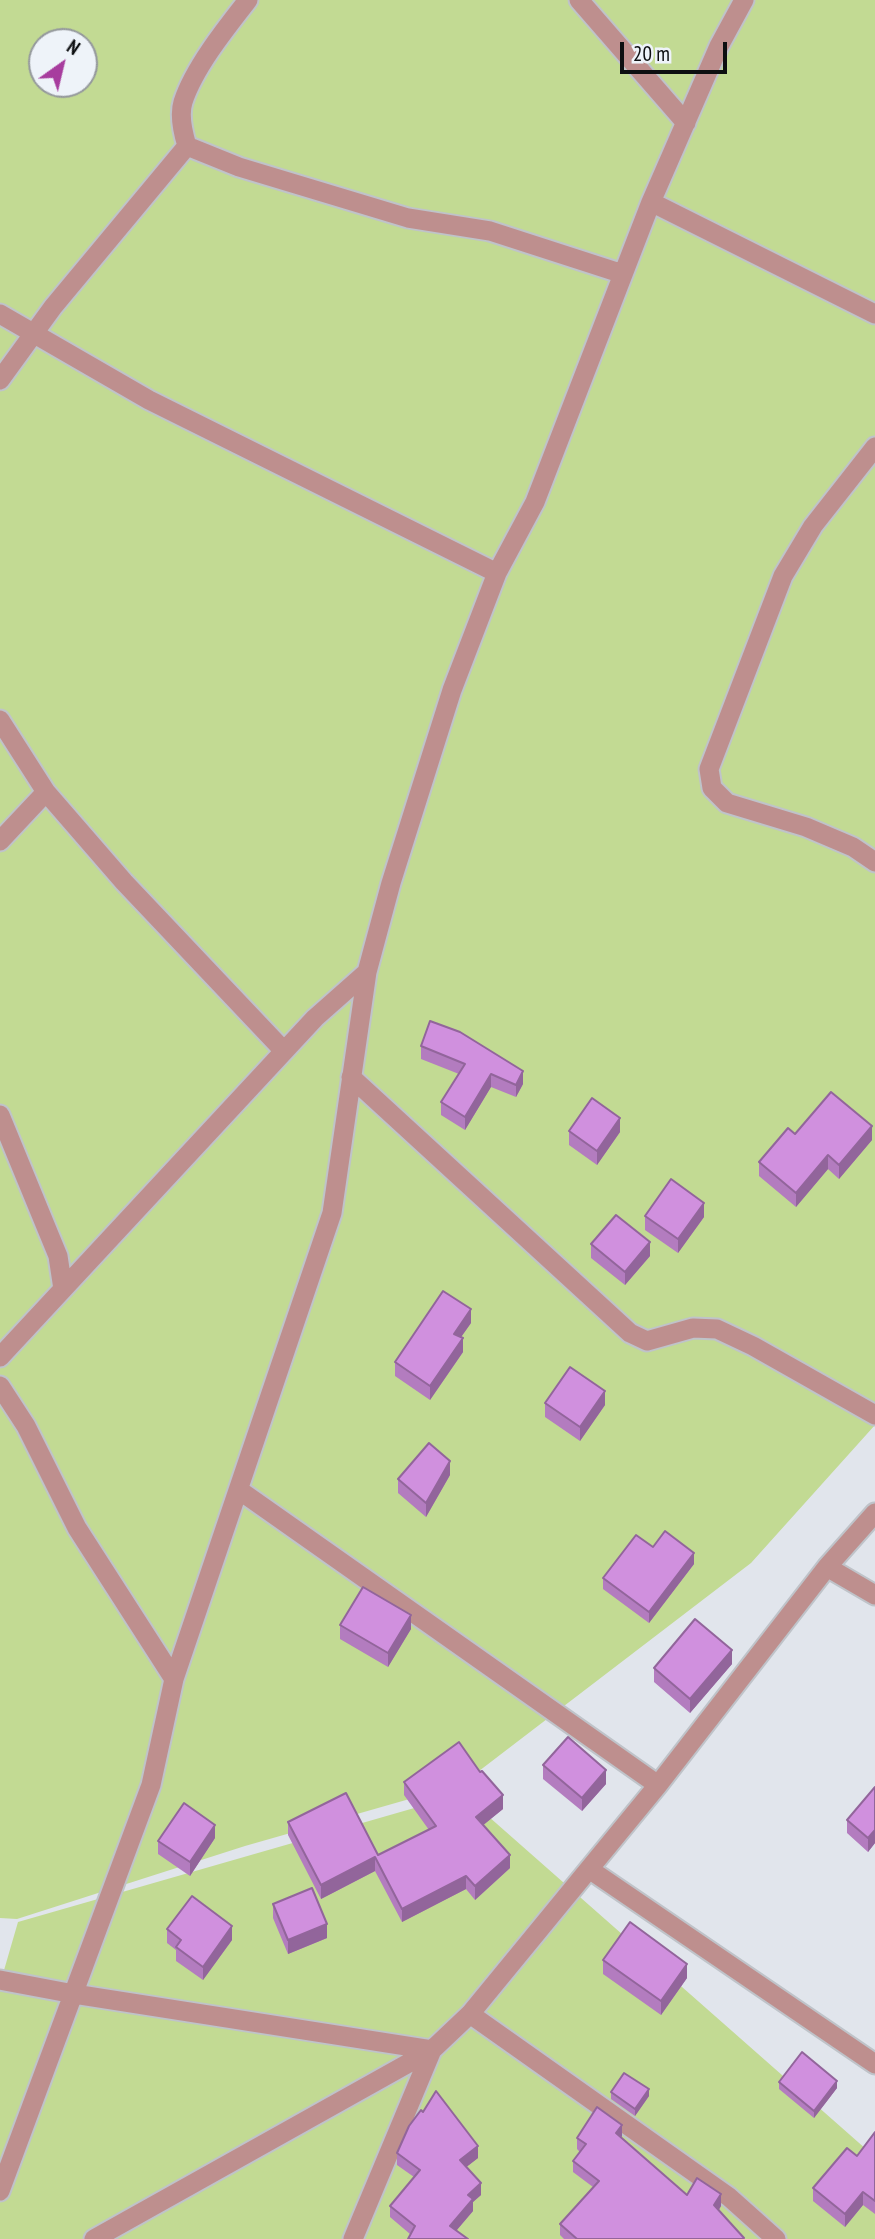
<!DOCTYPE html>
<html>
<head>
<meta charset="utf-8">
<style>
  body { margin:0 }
  #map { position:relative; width:875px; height:2239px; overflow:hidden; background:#e1e5ec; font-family:"PT Sans Narrow",sans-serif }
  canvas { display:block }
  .north { position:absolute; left:28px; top:28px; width:70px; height:70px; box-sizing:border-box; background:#eef3f9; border:2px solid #94989c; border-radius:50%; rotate:34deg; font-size:19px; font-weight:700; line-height:28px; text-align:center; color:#0d0f11 }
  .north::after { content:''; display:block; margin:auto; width:24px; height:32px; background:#a73d9e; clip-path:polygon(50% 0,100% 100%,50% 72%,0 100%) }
  .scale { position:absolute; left:620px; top:42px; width:107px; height:32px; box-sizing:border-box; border:4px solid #0d0f11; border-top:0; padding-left:9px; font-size:21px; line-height:24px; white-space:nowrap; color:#0d0f11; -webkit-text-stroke:5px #eef3f9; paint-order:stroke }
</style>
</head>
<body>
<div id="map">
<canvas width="875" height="2239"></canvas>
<div class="north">N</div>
<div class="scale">20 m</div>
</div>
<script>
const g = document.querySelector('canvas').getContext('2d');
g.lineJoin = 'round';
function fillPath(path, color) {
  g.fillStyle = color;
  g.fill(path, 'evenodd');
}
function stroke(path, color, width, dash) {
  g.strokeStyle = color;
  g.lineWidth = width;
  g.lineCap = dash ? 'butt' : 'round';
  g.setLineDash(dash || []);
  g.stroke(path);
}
const green = new Path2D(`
  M 0,0 L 875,0 L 875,1425 L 751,1563 L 462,1784 L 245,1846 L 17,1919 L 0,1918 ZM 42,42 L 84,42 L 84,84 L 42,84 Z
  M 463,1794 L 875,2157 L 875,2239 L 0,2239 L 0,1984 L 18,1922 Z`);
const minor = new Path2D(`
  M 579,0 L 686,123
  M 187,146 L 239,167 L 408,218 L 490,231 L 623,274
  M 651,202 L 875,314
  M 0,314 L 149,400 L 497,573
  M 0,380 L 53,307 L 187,146 C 183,133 179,115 183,102 C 194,68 226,28 248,0
  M 875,447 L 813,526 L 783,576 L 709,769 L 712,788 L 727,803 L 806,827 L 853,847 L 875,862
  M 0,720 L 46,792 L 124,882 L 284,1051
  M 0,841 L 46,792
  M 351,1077 L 630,1333 L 647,1341 L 693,1328 L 717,1329 L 753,1346 L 875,1415
  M 0,1115 L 58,1256 L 63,1289
  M 0,1357 L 315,1018 L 367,972
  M 0,1386 L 26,1426 L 77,1528 L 174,1679
  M 239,1490 L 658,1785
  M 827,1567 L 875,1595
  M 589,1869 L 875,2064
  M 0,1980 L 74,1994 L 432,2050
  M 470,2014 L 729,2197 L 776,2239
  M 0,2191 L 151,1785 L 174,1679 L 332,1213 L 367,972 L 391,883 L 452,690 L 497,573 L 535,502 L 651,202 L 719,46 L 744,0
  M 94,2239 L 432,2050 L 470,2014 L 658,1785 L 827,1567 L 875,1513
  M 353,2239 L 432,2050`);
const wall = new Path2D(`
  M 421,1046 L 523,1084 L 516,1097 L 491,1087 L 465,1130 L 441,1115 L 441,1102 L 459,1074 L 421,1059 Z
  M 569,1131 L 620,1132 L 597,1165 L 569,1145 Z
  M 795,1134 L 872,1140 L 839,1179 L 828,1169 L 796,1207 L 759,1176 L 759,1162 Z
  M 645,1216 L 704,1217 L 678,1253 L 645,1230 Z
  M 591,1244 L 650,1256 L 625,1285 L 591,1258 Z
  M 471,1323 L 461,1337 L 463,1352 L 430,1400 L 395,1376 L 395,1362 Z
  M 545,1403 L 605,1405 L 580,1441 L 545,1417 Z
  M 450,1475 L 426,1517 L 398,1493 L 398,1479 Z
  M 653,1547 L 694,1564 L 649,1623 L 603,1589 L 603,1578 Z
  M 340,1625 L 411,1629 L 388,1667 L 340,1639 Z
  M 732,1664 L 690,1713 L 654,1682 L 654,1668 Z
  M 543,1765 L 606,1784 L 582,1811 L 543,1779 Z
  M 404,1782 L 503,1809 L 483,1825 L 510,1868 L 475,1900 L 466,1889 L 402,1922 L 375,1871 L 321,1899 L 288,1835 L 288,1822 L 378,1855 L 429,1830 L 404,1795 Z
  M 875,1787 L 875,1843 L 868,1852 L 847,1833 L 847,1820 Z
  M 215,1838 L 190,1876 L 158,1854 L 158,1841 Z
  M 273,1904 L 327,1938 L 288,1954 L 273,1918 Z
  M 167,1929 L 232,1940 L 203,1980 L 176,1961 L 176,1950 L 167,1943 Z
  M 603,1960 L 687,1978 L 661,2015 L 603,1974 Z
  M 779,2082 L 837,2088 L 814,2118 L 779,2089 Z
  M 611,2092 L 649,2096 L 635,2116 L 611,2099 Z
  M 875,2132 L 875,2214 L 863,2205 L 845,2227 L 813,2201 L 813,2188 L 857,2156 Z
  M 622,2136 L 621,2138 L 687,2195 L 721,2206 L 719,2210 L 744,2239 L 564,2239 L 560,2235 L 560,2224 L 593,2187 L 573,2172 L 573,2161 L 580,2152 L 577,2149 L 577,2138 Z
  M 397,2153 L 478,2158 L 466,2167 L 481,2195 L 473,2202 L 473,2211 L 456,2231 L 410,2234 L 390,2217 L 390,2206 L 414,2177 L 397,2165 Z`);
const shadedWall = new Path2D(`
  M 523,1071 L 523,1084 L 516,1097 L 516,1085 Z
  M 491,1074 L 491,1087 L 465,1130 L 465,1117 Z
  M 620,1118 L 620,1132 L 597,1165 L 597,1151 Z
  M 872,1126 L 872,1140 L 839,1179 L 839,1165 Z
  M 828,1155 L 828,1169 L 796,1207 L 796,1193 Z
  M 704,1203 L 704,1217 L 678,1253 L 678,1239 Z
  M 650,1242 L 650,1256 L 625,1285 L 625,1272 Z
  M 471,1309 L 471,1323 L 454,1347 L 454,1334 Z
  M 463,1338 L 463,1352 L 430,1400 L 430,1386 Z
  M 605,1391 L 605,1405 L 580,1441 L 580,1427 Z
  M 450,1461 L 450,1475 L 426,1517 L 426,1503 Z
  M 694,1553 L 694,1564 L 649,1623 L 649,1612 Z
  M 411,1615 L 411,1629 L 388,1667 L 388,1653 Z
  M 732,1650 L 732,1664 L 690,1713 L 690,1699 Z
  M 606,1770 L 606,1784 L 582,1811 L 582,1798 Z
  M 503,1795 L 503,1809 L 476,1831 L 476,1817 Z
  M 215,1825 L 215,1838 L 190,1876 L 190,1862 Z
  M 875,1830 L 875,1843 L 868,1852 L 868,1838 Z
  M 510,1855 L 510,1868 L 475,1900 L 475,1886 Z
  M 375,1857 L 375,1871 L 321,1899 L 321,1885 Z
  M 466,1876 L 466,1889 L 402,1922 L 402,1909 Z
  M 327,1924 L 327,1938 L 288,1954 L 288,1940 Z
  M 232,1926 L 232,1940 L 203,1980 L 203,1967 Z
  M 687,1964 L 687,1978 L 661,2015 L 661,2001 Z
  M 837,2081 L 837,2088 L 814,2118 L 814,2111 Z
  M 649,2089 L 649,2096 L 635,2116 L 635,2109 Z
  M 622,2125 L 622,2136 L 616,2145 L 616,2133 Z
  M 478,2146 L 478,2158 L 460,2172 L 460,2160 Z
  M 481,2183 L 481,2195 L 473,2202 L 473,2211 L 450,2238 L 450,2226 L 468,2195 Z
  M 863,2192 L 863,2205 L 845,2227 L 845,2214 Z
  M 721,2194 L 721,2206 L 714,2217 L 714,2205 Z`);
const building = new Path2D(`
  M 430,1021 L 460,1032 L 523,1071 L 516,1085 L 491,1074 L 465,1117 L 441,1102 L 465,1064 L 421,1046 Z
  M 831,1092 L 872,1126 L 839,1165 L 828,1155 L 796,1193 L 759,1162 L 788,1128 L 795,1134 Z
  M 592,1098 L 620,1118 L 597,1151 L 569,1131 Z
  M 671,1179 L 704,1203 L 678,1239 L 645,1216 Z
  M 616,1215 L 650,1242 L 625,1272 L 591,1244 Z
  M 443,1291 L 471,1309 L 454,1334 L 463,1338 L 430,1386 L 395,1362 Z
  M 570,1367 L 605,1391 L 580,1427 L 545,1403 Z
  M 429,1443 L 450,1461 L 426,1503 L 398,1479 Z
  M 665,1531 L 694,1553 L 649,1612 L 603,1578 L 636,1535 L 653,1547 Z
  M 363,1587 L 411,1615 L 388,1653 L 340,1625 Z
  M 695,1619 L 732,1650 L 690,1699 L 654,1668 Z
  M 568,1737 L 606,1770 L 582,1798 L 543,1765 Z
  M 459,1742 L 480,1772 L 482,1771 L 503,1795 L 476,1817 L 510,1855 L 475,1886 L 466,1876 L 402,1909 L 375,1857 L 321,1885 L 288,1822 L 346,1793 L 378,1855 L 436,1826 L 404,1782 Z
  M 875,1787 L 875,1830 L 868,1838 L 847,1820 Z
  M 184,1803 L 215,1825 L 190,1862 L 158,1841 Z
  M 312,1888 L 327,1924 L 288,1940 L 273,1904 Z
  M 192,1896 L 232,1926 L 203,1967 L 176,1947 L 181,1940 L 167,1929 Z
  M 630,1922 L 687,1964 L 661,2001 L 603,1960 Z
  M 802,2052 L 837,2081 L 814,2111 L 779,2082 Z
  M 624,2073 L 649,2089 L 635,2109 L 611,2092 Z
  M 436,2091 L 478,2146 L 460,2160 L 481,2183 L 468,2195 L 473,2199 L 450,2226 L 468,2239 L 408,2239 L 415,2226 L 390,2206 L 420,2170 L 397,2153 L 409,2126 L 421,2110 L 423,2112 Z
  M 597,2107 L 622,2125 L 616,2133 L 687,2195 L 697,2178 L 721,2194 L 714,2205 L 744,2238 L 743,2239 L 577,2239 L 560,2224 L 599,2181 L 573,2161 L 586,2144 L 577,2138 Z
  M 875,2132 L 875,2201 L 863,2192 L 845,2214 L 813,2188 L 847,2148 L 857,2156 Z`);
fillPath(green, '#c2da93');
stroke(minor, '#bfc3c9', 23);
stroke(minor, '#be8f8e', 19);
fillPath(wall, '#b37cbf');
fillPath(shadedWall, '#92659b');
fillPath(building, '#d090de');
stroke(building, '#92659b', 2);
</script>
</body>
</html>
